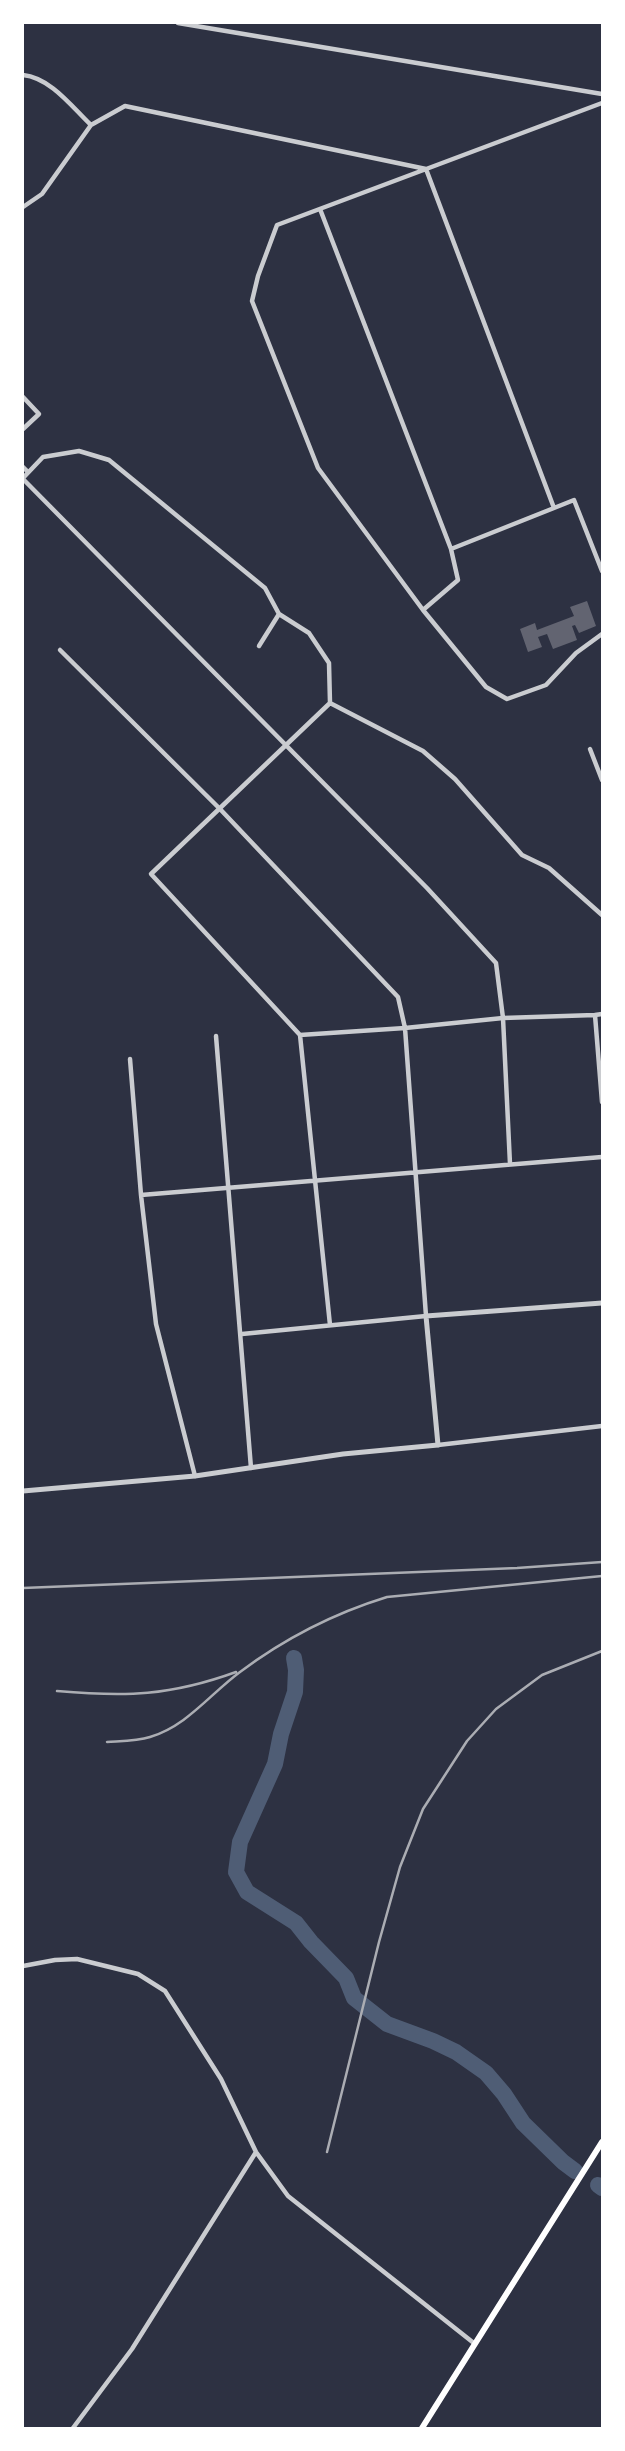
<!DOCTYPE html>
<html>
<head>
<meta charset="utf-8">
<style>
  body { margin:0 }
  #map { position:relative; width:625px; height:2451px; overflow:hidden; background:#2d3142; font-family:"Archivo Narrow",sans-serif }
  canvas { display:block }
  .frame { position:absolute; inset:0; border:24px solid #fff; pointer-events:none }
</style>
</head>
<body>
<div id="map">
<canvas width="625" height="2451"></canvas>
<div class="frame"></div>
</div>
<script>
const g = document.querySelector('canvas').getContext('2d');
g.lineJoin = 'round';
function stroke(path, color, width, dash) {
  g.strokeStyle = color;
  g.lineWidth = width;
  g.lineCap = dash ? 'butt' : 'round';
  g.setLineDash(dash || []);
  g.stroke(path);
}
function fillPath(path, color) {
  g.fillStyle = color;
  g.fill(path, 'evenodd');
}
const river = new Path2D(`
  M 294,1658 L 296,1670 L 295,1692 L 281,1734 L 275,1764 L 240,1842 L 236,1872 L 247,1892 L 296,1923 L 311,1942 L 346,1978 L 354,1998 L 387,2024 L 433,2041 L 456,2052 L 486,2073 L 504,2094 L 523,2123 L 563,2162 L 575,2171
  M 598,2185 L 602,2188`);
const building = new Path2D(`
  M 587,601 L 596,626 L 579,633 L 575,625 L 572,626 L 577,640 L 553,649 L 547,634 L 538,637 L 542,647 L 528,652 L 520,629 L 535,623 L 537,630 L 574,616 L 570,607 Z`);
const minor = new Path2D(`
  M 178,23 L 602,94
  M 23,75 C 51,78 72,107 91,125
  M 602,103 L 277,225 L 258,276 L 252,301 L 318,468 L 423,610 L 486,687 L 507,699 L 546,685 L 576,653 L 602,634
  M 23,207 L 42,194 L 91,125 L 125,106 L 426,169 L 554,508 L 574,500 L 602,571
  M 320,209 L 451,549 L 554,508
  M 23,397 L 39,414 L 23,429
  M 23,467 L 28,472
  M 23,478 L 43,457 L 79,451 L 109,460 L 265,588 L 279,614 L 309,633 L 329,663 L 330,703
  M 23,479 L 427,888 L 496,963 L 503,1018 L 510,1164
  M 423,610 L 458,580 L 451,549
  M 259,646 L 279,614
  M 60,650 L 220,809 L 398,997 L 405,1028 L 426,1316 L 242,1334
  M 330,703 L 423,751 L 455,779 L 522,855 L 549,868 L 602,915
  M 590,749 L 602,780
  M 602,1014 L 595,1015 L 602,1102
  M 300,1035 L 405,1028 L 503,1018 L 595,1015
  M 216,1036 L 251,1468
  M 130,1059 L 141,1195 L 156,1324 L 195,1476
  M 141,1195 L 602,1157
  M 330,1325 L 300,1035 L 151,874 L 330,703
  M 438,1445 L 602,1426
  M 23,1966 L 55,1960 L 77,1959 L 138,1974 L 165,1991 L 221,2079 L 256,2152 L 288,2196 L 475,2344
  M 73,2428 L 132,2349 L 256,2152`);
const tertiary = new Path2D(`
  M 23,1491 L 195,1476 L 343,1454 L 438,1445 L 426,1316 L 602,1303`);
const secondary = new Path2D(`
  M 422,2428 L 602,2142`);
const rail = new Path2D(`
  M 23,1588 L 517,1568 L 602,1562
  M 57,1691 C 126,1697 170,1696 236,1672
  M 107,1742 C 121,1741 137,1741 150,1737 C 187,1726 210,1694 240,1672 C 284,1639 335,1613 387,1597 L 602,1576
  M 327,2152 L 379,1942 L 400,1867 L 423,1809 L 467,1741 L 496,1709 L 542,1675 L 602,1651`);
stroke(river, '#4f5d75', 16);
fillPath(building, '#626471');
stroke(minor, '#caccd0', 4.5);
stroke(tertiary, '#caccd0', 5);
stroke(secondary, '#fff', 6);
stroke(rail, '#abadb3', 2.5);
</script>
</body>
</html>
